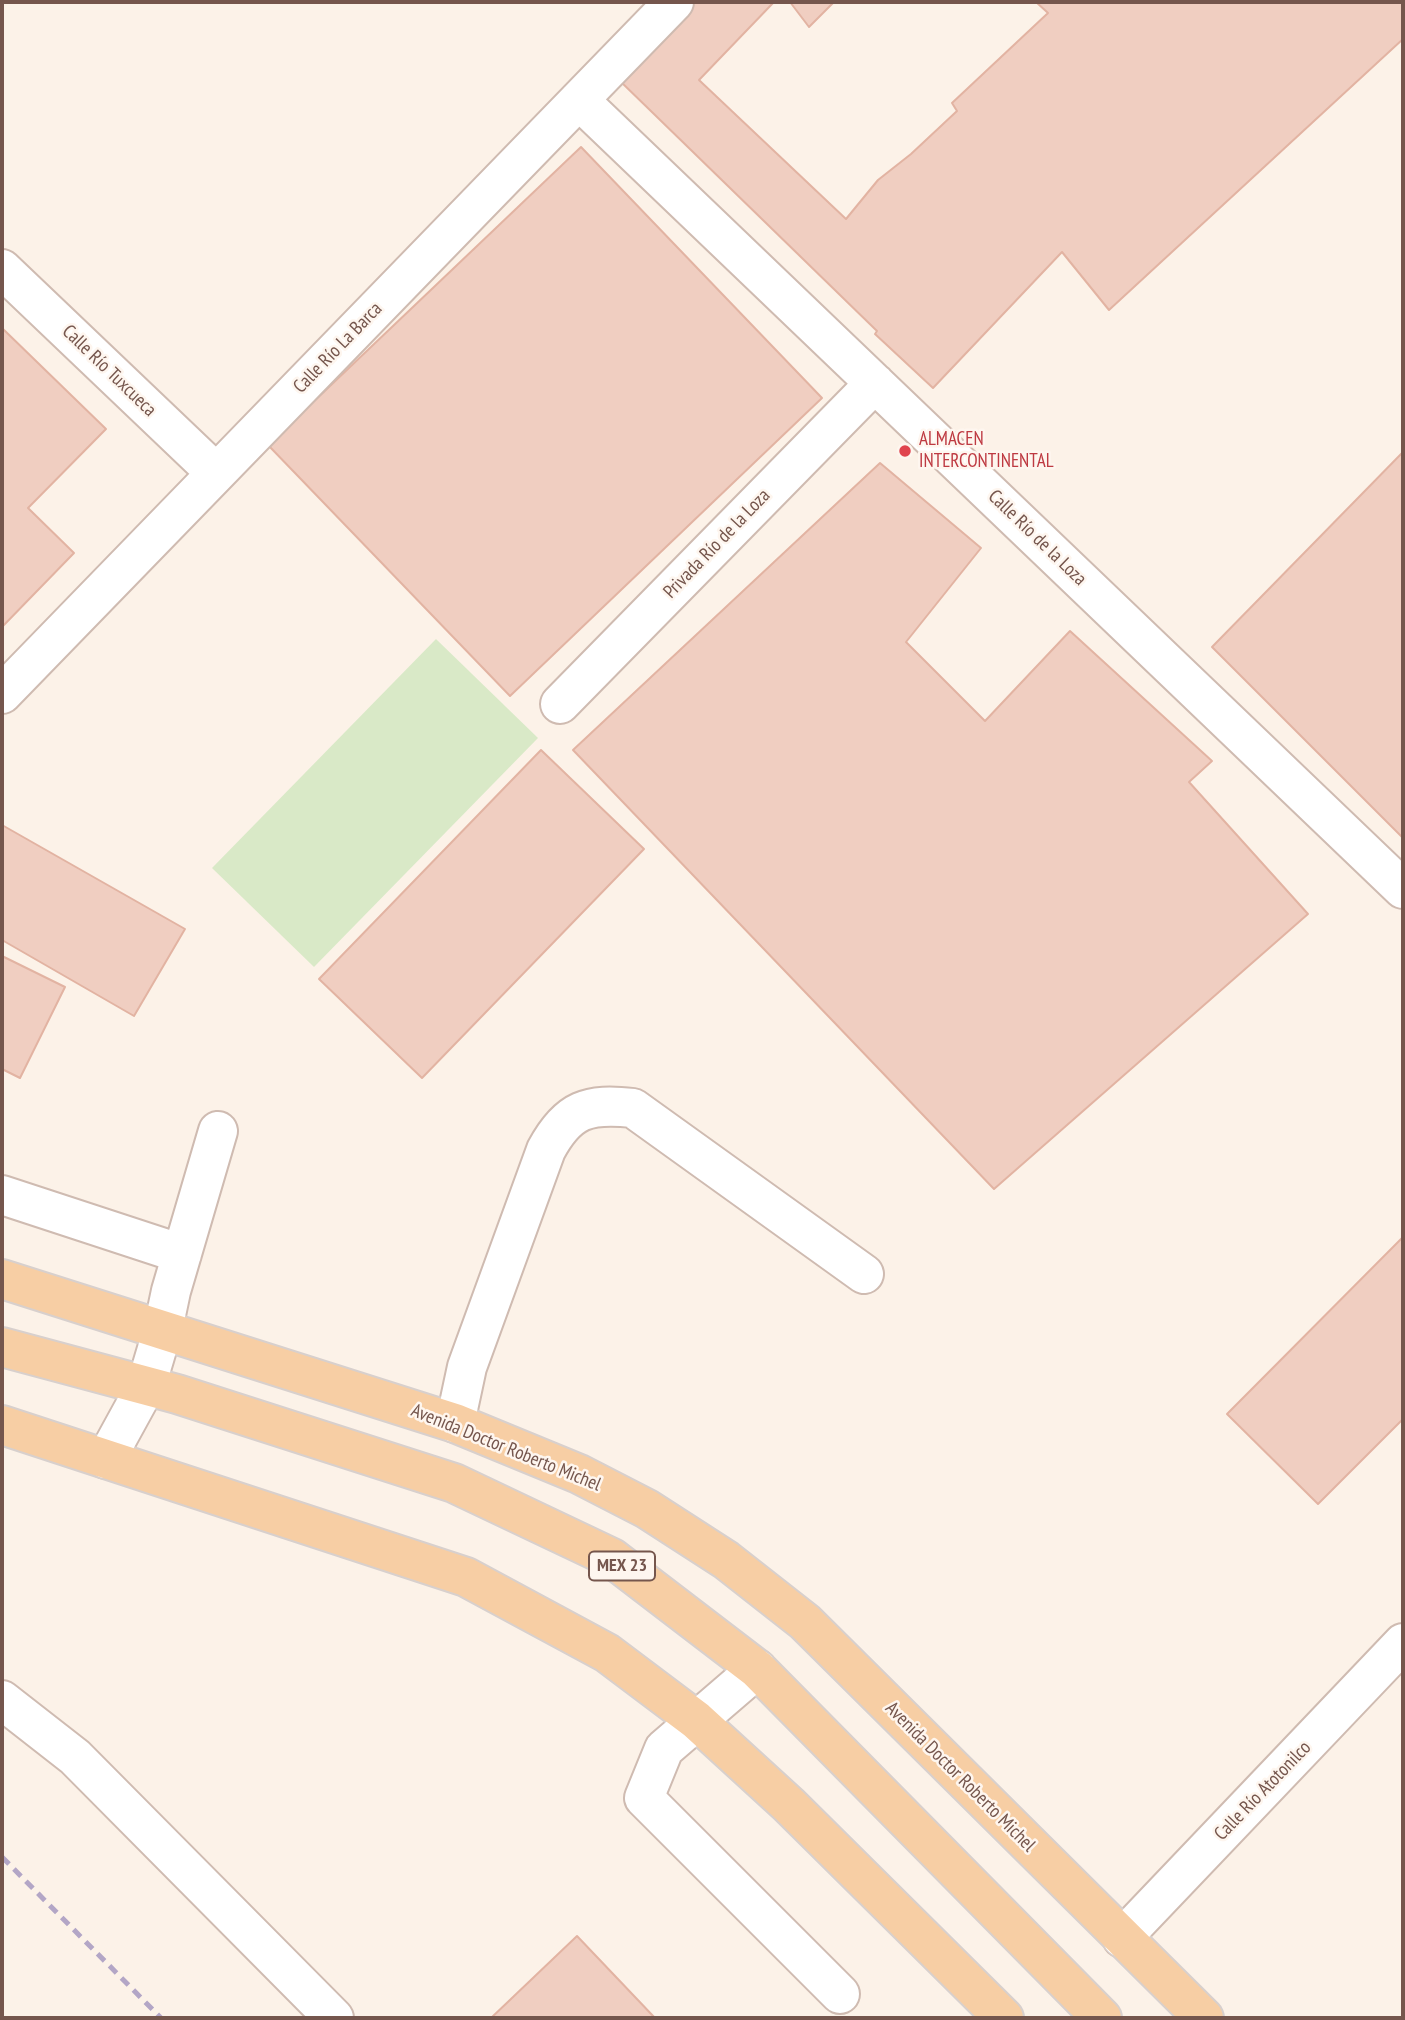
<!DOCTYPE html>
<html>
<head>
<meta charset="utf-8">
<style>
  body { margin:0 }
  #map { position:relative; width:1405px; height:2020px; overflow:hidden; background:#fcf2e8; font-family:"PT Sans Narrow",sans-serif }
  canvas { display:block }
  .frame { position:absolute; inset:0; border:4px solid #75564d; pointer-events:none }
</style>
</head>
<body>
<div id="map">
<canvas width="1405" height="2020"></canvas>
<div class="frame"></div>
</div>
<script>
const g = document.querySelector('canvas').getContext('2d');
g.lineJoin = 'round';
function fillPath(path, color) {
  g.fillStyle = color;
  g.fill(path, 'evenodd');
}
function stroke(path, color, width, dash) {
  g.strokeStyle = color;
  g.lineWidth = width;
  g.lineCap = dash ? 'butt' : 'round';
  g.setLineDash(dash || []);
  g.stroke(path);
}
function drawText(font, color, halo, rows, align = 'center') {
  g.font = font + ' "PT Sans Narrow",sans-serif';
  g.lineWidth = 5;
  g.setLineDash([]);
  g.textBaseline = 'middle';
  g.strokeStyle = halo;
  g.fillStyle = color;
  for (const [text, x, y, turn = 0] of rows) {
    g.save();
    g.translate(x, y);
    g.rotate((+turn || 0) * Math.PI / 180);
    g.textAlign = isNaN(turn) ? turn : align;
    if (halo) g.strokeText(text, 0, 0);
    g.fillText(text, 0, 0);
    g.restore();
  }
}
const green = new Path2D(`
  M 436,639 L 538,738 L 314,967 L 212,868 Z`);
const building = new Path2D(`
  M 694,2 L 774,2 L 699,80 L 846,219 L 878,180 L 911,154 L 957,111 L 952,103 L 1048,13 L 1036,2 L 1403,2 L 1403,39 L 1109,310 L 1062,252 L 933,388 L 875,334 L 877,331 L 619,80 Z
  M 790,2 L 834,2 L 809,27 Z
  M 581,147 L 822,398 L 510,696 L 268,445 Z
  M 2,328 L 106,429 L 28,508 L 74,553 L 2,627 Z
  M 1403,452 L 1403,838 L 1212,647 Z
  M 880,463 L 981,548 L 906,642 L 985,721 L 1070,631 L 1212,761 L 1189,782 L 1308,914 L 994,1189 L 573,750 Z
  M 541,750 L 644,849 L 422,1078 L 319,979 Z
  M 2,825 L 185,929 L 134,1016 L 2,940 Z
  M 2,956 L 65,987 L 20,1078 L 2,1069 Z
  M 1403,1237 L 1403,1419 L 1318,1504 L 1227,1414 Z
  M 577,1936 L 655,2018 L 491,2018 Z`);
const minor = new Path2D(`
  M 579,100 L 1403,889
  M 2,269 L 216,473
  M 2,694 L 674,2
  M 560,704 L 875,383
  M 2,1195 L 182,1254
  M 455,1423 L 467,1367 L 546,1150 C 568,1109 588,1103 633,1108 L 864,1274
  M 106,1459 L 146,1386 L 163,1329 L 171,1291 L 218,1131
  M 757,1669 L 664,1749 L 644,1798 L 840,1994
  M 2,1700 L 75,1757 L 334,2018
  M 1122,1938 L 1403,1643`);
const major = new Path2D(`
  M 2,1279 L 455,1423 L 579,1474 L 647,1509 L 726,1560 L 805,1622 L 1204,2018
  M 2,1347 L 177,1394 L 454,1483 L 612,1558 L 757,1669 L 1102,2018
  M 2,1425 L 466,1577 L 607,1653 L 696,1720 L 789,1805 L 1004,2018`);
const rail = new Path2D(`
  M 2,1857 L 161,2018`);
const markers = [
  [905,451,7,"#e0444e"]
];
const shields = [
  [622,1566,66]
];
const shieldNames = [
  ["MEX 23",622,1566]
];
const streetNames = [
  ["Calle Río La Barca",338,348,-46],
  ["Calle Río Tuxcueca",109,371,44],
  ["Calle Río de la Loza",1037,538,44],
  ["Privada Río de la Loza",717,544,-46],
  ["Avenida Doctor Roberto Michel",506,1448,22],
  ["Avenida Doctor Roberto Michel",960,1777,45],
  ["Calle Río Atotonilco",1263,1791,-46]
];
const healthNames = [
  ["ALMACEN",919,440],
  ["INTERCONTINENTAL",919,462]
];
fillPath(green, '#d9e9c7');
fillPath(building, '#f0cec1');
stroke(building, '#e2b3a2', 2);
stroke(minor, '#cfbbb1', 42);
stroke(major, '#d8d0cd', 42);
stroke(minor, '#fff', 38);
stroke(major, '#f7cea4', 38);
stroke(rail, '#b3a6c6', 5, [10, 7]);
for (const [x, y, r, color] of markers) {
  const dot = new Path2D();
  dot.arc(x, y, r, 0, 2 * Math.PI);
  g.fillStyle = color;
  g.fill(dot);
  stroke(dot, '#fef6ef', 2.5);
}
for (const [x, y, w] of shields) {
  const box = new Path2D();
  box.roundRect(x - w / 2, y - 14.5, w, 29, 5);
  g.fillStyle = '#fef6ef';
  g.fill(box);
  stroke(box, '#75564d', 2);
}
drawText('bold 18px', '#75564d', null, shieldNames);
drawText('19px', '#75564d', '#fef6ef', streetNames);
drawText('19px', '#be3a42', '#fef6ef', healthNames, 'left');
</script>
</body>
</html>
